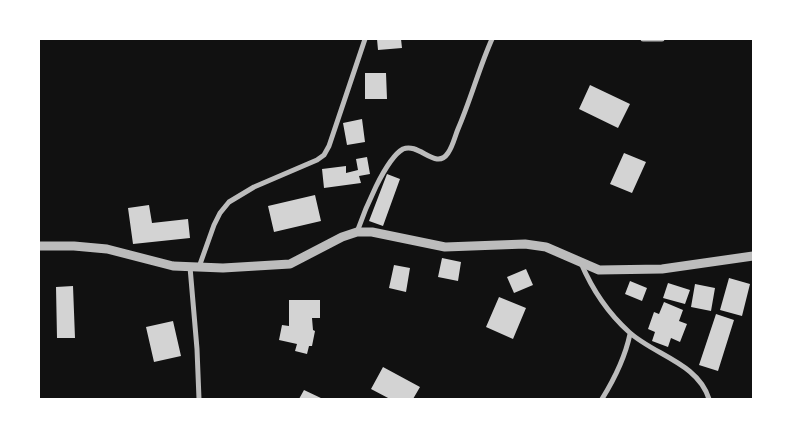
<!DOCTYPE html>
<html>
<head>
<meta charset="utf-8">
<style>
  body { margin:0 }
  #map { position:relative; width:792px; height:438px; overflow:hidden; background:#111; font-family:Roboto,sans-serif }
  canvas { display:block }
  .frame { position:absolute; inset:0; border:40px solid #fff; pointer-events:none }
</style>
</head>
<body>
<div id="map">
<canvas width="792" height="438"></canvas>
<div class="frame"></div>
</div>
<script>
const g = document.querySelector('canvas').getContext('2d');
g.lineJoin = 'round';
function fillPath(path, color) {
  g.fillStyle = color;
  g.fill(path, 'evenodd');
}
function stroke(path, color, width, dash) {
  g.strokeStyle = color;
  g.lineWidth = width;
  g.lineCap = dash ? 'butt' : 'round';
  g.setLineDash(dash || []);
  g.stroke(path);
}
const building = new Path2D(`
  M 377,39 L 401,39 L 402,48 L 378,50 Z
  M 365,73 L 386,73 L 387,99 L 365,99 Z
  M 590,85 L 630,104 L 618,128 L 579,109 Z
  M 362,119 L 365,142 L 347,145 L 343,123 Z
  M 624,153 L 646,162 L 632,193 L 610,184 Z
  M 367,157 L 370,174 L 359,176 L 361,183 L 324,188 L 322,169 L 346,166 L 346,173 L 358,170 L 356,159 Z
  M 387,174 L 400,179 L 383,226 L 369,221 Z
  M 315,195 L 321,221 L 274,232 L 268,206 Z
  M 149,205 L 152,223 L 188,219 L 190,238 L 133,244 L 128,208 Z
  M 442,258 L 461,262 L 458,281 L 438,277 Z
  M 394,265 L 410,268 L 406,292 L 389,288 Z
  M 526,269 L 533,285 L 514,293 L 507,277 Z
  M 729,278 L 750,284 L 742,316 L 720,310 Z
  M 630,281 L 647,288 L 642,301 L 625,294 Z
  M 668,283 L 690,290 L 685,304 L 663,298 Z
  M 695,284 L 715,288 L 711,311 L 691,307 Z
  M 73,286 L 75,338 L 57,338 L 56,287 Z
  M 499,297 L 526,308 L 513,339 L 486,327 Z
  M 289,300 L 320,300 L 320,318 L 312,318 L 313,330 L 315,331 L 312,346 L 309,346 L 307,354 L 295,351 L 297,344 L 279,340 L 282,325 L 289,326 Z
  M 664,302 L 683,310 L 679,321 L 687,324 L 680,342 L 671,338 L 668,347 L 652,341 L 655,332 L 648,329 L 654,312 L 659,314 Z
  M 716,314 L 734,320 L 718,371 L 699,365 Z
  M 173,321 L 181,356 L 154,362 L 146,327 Z
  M 383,367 L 420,387 L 413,399 L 390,399 L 371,389 Z
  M 304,390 L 323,399 L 299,399 Z`);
const minor = new Path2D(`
  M 643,39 L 662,39
  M 357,232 C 364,212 385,159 403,149 C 419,142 436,171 448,153 C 453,146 455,136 458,129 C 471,99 479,68 492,39
  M 581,263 C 592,289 608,313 629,332 C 654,355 698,363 709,399
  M 190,267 L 197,349 L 199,399
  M 199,267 L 214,225 L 220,213 L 229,202 L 254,187 L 317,160 L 324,155 L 329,146 L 365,39
  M 602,399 C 615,378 625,358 630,334`);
const tertiary = new Path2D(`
  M 39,246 L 74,246 L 107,249 L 173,266 L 223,268 L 290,264 L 342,237 L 357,232 L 372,232 L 445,247 L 525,244 L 546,247 L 599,270 L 662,269 L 753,256`);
fillPath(building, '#d3d3d3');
stroke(minor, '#bcbcbc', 5);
stroke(tertiary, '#bcbcbc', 9);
</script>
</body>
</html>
